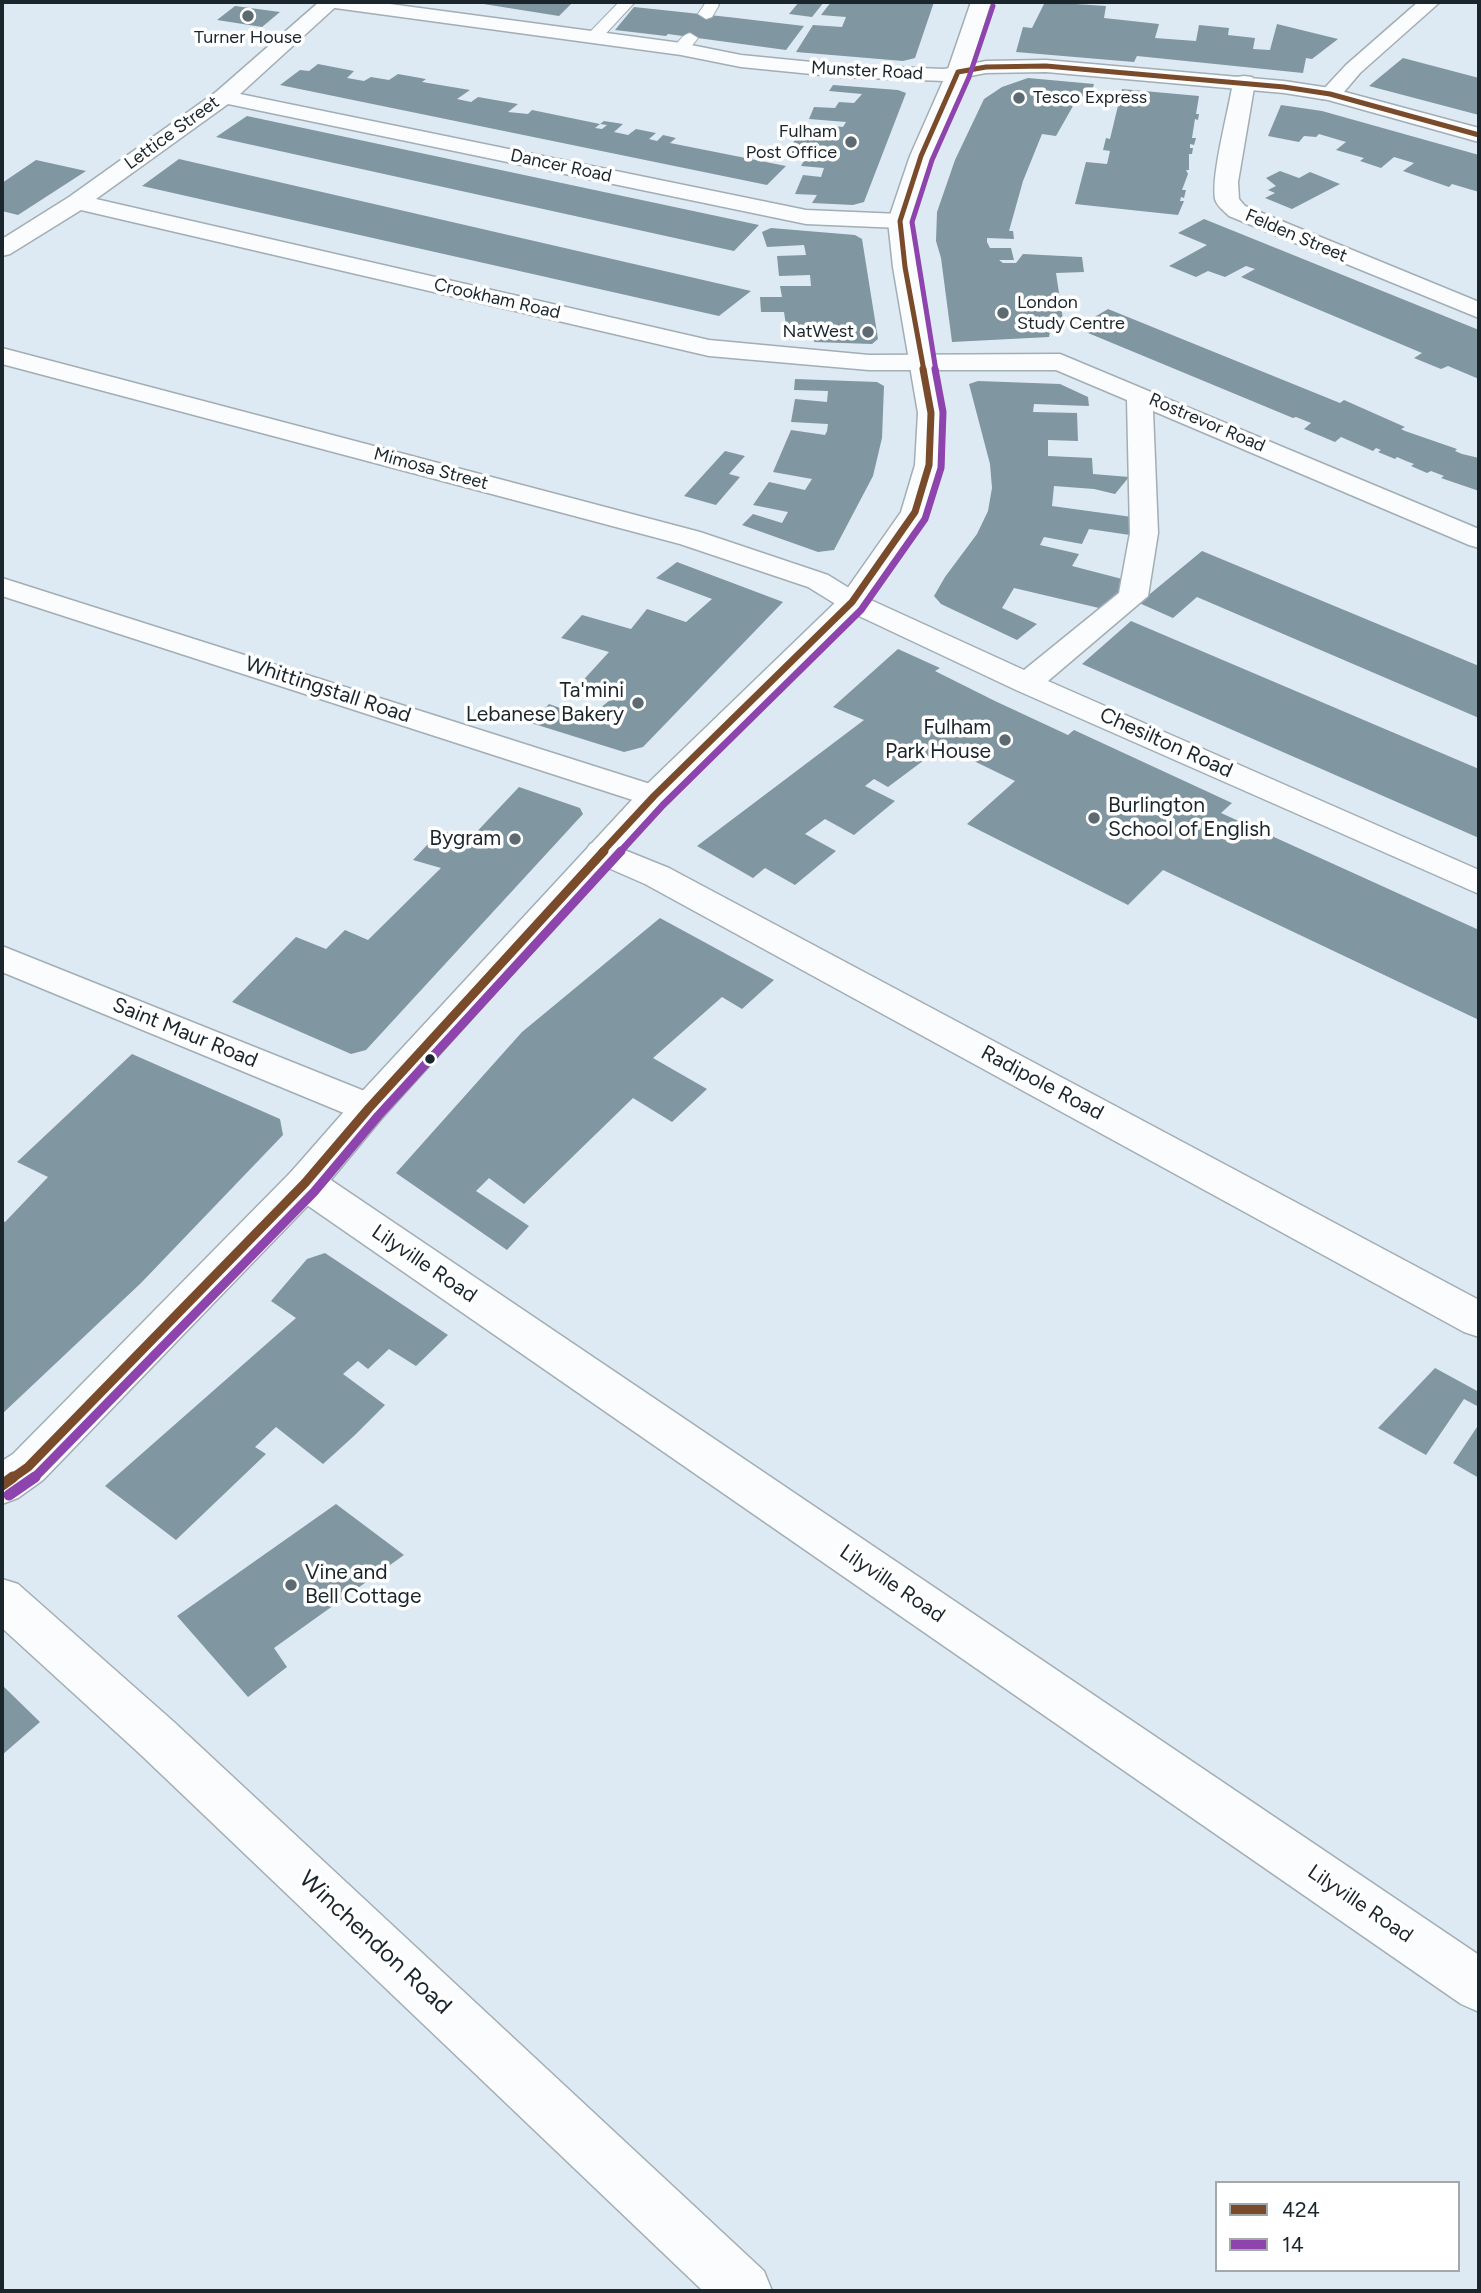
<!DOCTYPE html>
<html>
<head>
<meta charset="utf-8">
<style>
  body { margin:0 }
  #map { position:relative; width:1481px; height:2293px; overflow:hidden; background:#ddeaf3; font-family:Figtree,sans-serif }
  canvas { display:block }
  .frame { position:absolute; inset:0; border:4px solid #1a252c; pointer-events:none }
  .legend { position:absolute; left:1215px; top:2181px; width:245px; height:91px; box-sizing:border-box; background:#fff; border:2px solid #a3a8ab; margin:0; padding:9px 12px; list-style:none; font-size:21px; color:#1a252c }
  .legend li { display:flex; align-items:center; gap:14px; height:35px }
  .legend b { width:35px; border:2px solid #a3a8ab }
</style>
</head>
<body>
<div id="map">
<canvas width="1481" height="2293"></canvas>
<div class="frame"></div>
<ul class="legend">
<li><b style="height:9px;background:#7a4b2a"></b>424</li>
<li><b style="height:9px;background:#8e44ad"></b>14</li>
</ul>
</div>
<script>
const g = document.querySelector('canvas').getContext('2d');
g.lineJoin = 'round';
function fillPath(path, color) {
  g.fillStyle = color;
  g.fill(path, 'evenodd');
}
function stroke(path, color, width, dash) {
  g.strokeStyle = color;
  g.lineWidth = width;
  g.lineCap = dash ? 'butt' : 'round';
  g.setLineDash(dash || []);
  g.stroke(path);
}
function drawText(font, color, halo, rows, align = 'center') {
  g.font = font + ' Figtree,sans-serif';
  g.lineWidth = 7;
  g.setLineDash([]);
  g.textBaseline = 'middle';
  g.strokeStyle = halo;
  g.fillStyle = color;
  for (const [text, x, y, turn = 0] of rows) {
    g.save();
    g.translate(x, y);
    g.rotate((+turn || 0) * Math.PI / 180);
    g.textAlign = isNaN(turn) ? turn : align;
    if (halo) g.strokeText(text, 0, 0);
    g.fillText(text, 0, 0);
    g.restore();
  }
}
const building = new Path2D(`
  M 471,2 L 573,2 L 559,16 Z
  M 799,2 L 824,2 L 812,17 L 789,14 Z
  M 831,2 L 934,2 L 915,58 L 903,61 L 796,52 L 813,25 L 842,27 L 846,17 L 821,15 Z
  M 1045,2 L 1106,6 L 1104,18 L 1159,24 L 1155,38 L 1196,41 L 1199,25 L 1229,28 L 1228,35 L 1255,38 L 1253,49 L 1270,50 L 1277,24 L 1338,39 L 1312,59 L 1306,58 L 1303,73 L 1137,56 L 1134,62 L 1016,52 L 1023,27 L 1032,28 Z
  M 235,6 L 280,12 L 262,27 L 217,20 Z
  M 634,7 L 728,17 L 804,26 L 786,50 L 668,34 L 666,36 L 615,30 Z
  M 1403,58 L 1479,78 L 1479,115 L 1369,86 Z
  M 318,64 L 354,71 L 347,78 L 364,81 L 371,77 L 389,80 L 398,74 L 426,79 L 422,82 L 470,90 L 457,99 L 471,102 L 478,97 L 518,104 L 508,112 L 528,114 L 532,110 L 600,124 L 595,128 L 602,129 L 607,125 L 600,124 L 604,121 L 623,124 L 614,132 L 628,135 L 636,129 L 656,133 L 649,139 L 657,141 L 663,135 L 676,138 L 670,143 L 786,166 L 767,185 L 280,85 L 300,70 L 309,71 Z
  M 1028,78 L 1094,84 L 1089,101 L 1077,99 L 1056,136 L 1042,134 L 1023,181 L 1009,231 L 1013,231 L 1014,239 L 987,238 L 987,242 L 990,248 L 1011,248 L 1014,260 L 999,260 L 1003,263 L 1016,263 L 1023,254 L 1082,257 L 1084,272 L 1056,273 L 1064,326 L 1051,326 L 1049,337 L 952,342 L 941,258 L 936,241 L 937,212 L 955,160 L 984,99 L 1002,87 Z
  M 833,85 L 898,90 L 906,93 L 864,202 L 853,205 L 812,203 L 817,195 L 795,194 L 803,175 L 821,177 L 824,168 L 801,166 L 806,157 L 798,157 L 789,151 L 799,131 L 820,133 L 823,125 L 843,127 L 846,122 L 809,119 L 814,107 L 835,108 L 839,102 L 854,103 L 862,94 L 829,91 Z
  M 1122,89 L 1199,96 L 1196,114 L 1199,114 L 1198,120 L 1195,119 L 1192,138 L 1196,138 L 1194,145 L 1190,144 L 1190,148 L 1193,148 L 1192,154 L 1189,154 L 1189,170 L 1186,170 L 1188,174 L 1182,190 L 1186,190 L 1184,198 L 1181,197 L 1180,201 L 1184,201 L 1178,215 L 1075,204 L 1086,162 L 1107,164 L 1110,151 L 1103,150 L 1106,138 L 1110,139 Z
  M 1281,105 L 1322,111 L 1479,155 L 1479,192 L 1452,184 L 1449,187 L 1403,171 L 1414,163 L 1394,157 L 1381,168 L 1360,161 L 1364,158 L 1336,150 L 1346,142 L 1319,134 L 1316,137 L 1304,136 L 1299,142 L 1268,136 Z
  M 247,116 L 759,225 L 734,251 L 216,137 Z
  M 179,159 L 751,291 L 719,316 L 142,186 Z
  M 36,160 L 86,171 L 18,215 L 2,211 L 2,183 Z
  M 1280,171 L 1299,178 L 1310,172 L 1340,184 L 1292,209 L 1265,198 L 1275,193 L 1268,190 L 1276,186 L 1266,178 Z
  M 1204,219 L 1479,330 L 1479,379 L 1448,366 L 1441,369 L 1414,358 L 1422,353 L 1241,277 L 1255,269 L 1246,266 L 1225,277 L 1208,271 L 1196,277 L 1169,266 L 1207,245 L 1178,233 Z
  M 771,228 L 855,235 L 862,239 L 878,339 L 872,344 L 814,342 L 815,337 L 788,338 L 784,312 L 761,312 L 760,297 L 782,297 L 780,286 L 811,286 L 810,275 L 779,276 L 777,256 L 806,255 L 804,245 L 767,247 L 762,232 Z
  M 1108,309 L 1340,403 L 1344,400 L 1405,427 L 1401,429 L 1405,431 L 1457,449 L 1455,451 L 1462,454 L 1479,458 L 1479,491 L 1441,478 L 1444,476 L 1431,471 L 1427,473 L 1411,466 L 1414,464 L 1406,461 L 1397,457 L 1395,459 L 1378,452 L 1381,450 L 1376,448 L 1373,451 L 1341,437 L 1335,442 L 1304,429 L 1311,423 L 1296,417 L 1293,418 L 1076,328 Z
  M 795,379 L 877,382 L 884,386 L 882,438 L 873,476 L 834,550 L 818,552 L 742,525 L 753,514 L 782,523 L 788,512 L 753,505 L 769,482 L 805,490 L 812,479 L 773,472 L 791,430 L 825,435 L 827,431 L 828,424 L 791,422 L 795,399 L 827,402 L 828,391 L 794,390 Z
  M 978,381 L 1060,384 L 1088,397 L 1089,406 L 1034,404 L 1033,412 L 1077,413 L 1078,441 L 1048,440 L 1048,456 L 1092,458 L 1093,474 L 1129,477 L 1115,494 L 1094,489 L 1054,486 L 1052,506 L 1132,517 L 1130,535 L 1089,529 L 1082,544 L 1044,537 L 1040,545 L 1079,554 L 1072,566 L 1126,580 L 1115,597 L 1099,608 L 1014,588 L 1002,608 L 1037,624 L 1017,640 L 941,604 L 934,596 L 945,577 L 977,534 L 988,511 L 992,488 L 990,464 L 969,384 Z
  M 725,451 L 745,456 L 729,474 L 740,477 L 716,505 L 684,496 Z
  M 1202,551 L 1479,666 L 1479,718 L 1197,597 L 1173,618 L 1139,603 Z
  M 677,562 L 783,602 L 643,747 L 624,752 L 531,723 L 549,704 L 588,718 L 610,700 L 577,687 L 609,652 L 561,638 L 582,615 L 631,629 L 647,609 L 686,622 L 712,599 L 656,578 Z
  M 1131,621 L 1479,769 L 1479,838 L 1082,664 Z
  M 898,649 L 940,668 L 935,671 L 995,701 L 1068,735 L 1074,730 L 1232,803 L 1221,813 L 1479,930 L 1479,1020 L 1163,870 L 1128,905 L 967,824 L 1015,781 L 943,746 L 888,787 L 874,779 L 865,786 L 895,801 L 854,835 L 825,819 L 805,834 L 836,851 L 795,885 L 765,868 L 753,878 L 697,846 L 864,720 L 833,707 Z
  M 519,787 L 580,808 L 583,814 L 366,1050 L 351,1054 L 232,1002 L 296,937 L 326,949 L 345,930 L 368,940 L 441,868 L 413,860 L 441,830 L 469,840 Z
  M 660,918 L 774,980 L 742,1009 L 722,997 L 653,1058 L 707,1089 L 672,1122 L 633,1098 L 524,1204 L 489,1178 L 476,1191 L 529,1226 L 507,1250 L 396,1173 L 522,1032 Z
  M 132,1054 L 280,1119 L 283,1135 L 141,1283 L 2,1414 L 2,1221 L 5,1222 L 48,1177 L 17,1162 Z
  M 325,1253 L 448,1335 L 416,1366 L 389,1349 L 368,1369 L 358,1361 L 343,1374 L 385,1405 L 355,1435 L 323,1464 L 276,1427 L 255,1447 L 266,1454 L 176,1540 L 105,1486 L 296,1318 L 271,1301 L 307,1259 Z
  M 1435,1368 L 1479,1392 L 1479,1407 L 1464,1399 L 1426,1455 L 1378,1428 Z
  M 1479,1424 L 1479,1478 L 1453,1463 Z
  M 336,1504 L 404,1555 L 274,1648 L 287,1667 L 248,1697 L 177,1616 Z
  M 2,1685 L 40,1722 L 2,1755 Z`);
const lane = new Path2D(`
  M 619,2 L 635,2 L 598,42 L 586,42 L 584,39 L 586,36 Z
  M 706,2 L 716,2 L 719,5 L 712,17 L 706,19 L 698,14 Z
  M 690,33 L 698,38 L 687,52 L 675,52 L 673,49 C 678,42 682,35 690,33 Z`);
const street = new Path2D(`
  M 319,2 L 341,2 L 240,94 L 806,210 L 900,214 L 908,216 L 912,221 L 908,226 L 900,228 L 806,224 L 228,104 L 96,199 L 709,340 L 869,355 L 1060,354 L 1479,529 L 1479,548 L 1469,545 L 1153,411 L 1158,533 L 1148,596 L 1048,681 L 1479,870 L 1479,894 L 1016,690 L 842,608 L 808,587 L 680,544 L 2,364 L 2,348 L 700,532 L 828,575 L 862,596 L 1024,670 L 1119,593 L 1130,533 L 1127,400 L 1056,370 L 869,370 L 709,356 L 81,210 L 10,254 L 2,256 L 2,239 L 69,197 L 216,92 Z
  M 1418,2 L 1440,2 L 1360,73 L 1338,99 L 1322,99 L 1319,94 L 1346,65 Z
  M 1244,76 L 1252,77 L 1255,82 L 1238,182 L 1239,199 L 1245,206 L 1479,302 L 1479,318 L 1229,216 C 1224,211 1217,206 1215,199 C 1211,174 1229,109 1233,82 L 1236,77 Z
  M 2,578 L 666,789 L 670,796 L 666,803 L 654,807 L 642,803 L 2,596 Z
  M 602,841 L 669,868 L 1479,1300 L 1479,1337 L 1464,1332 L 645,884 L 590,860 L 585,852 L 590,844 Z
  M 2,946 L 382,1098 L 388,1108 L 382,1118 L 369,1122 L 356,1118 L 2,972 Z
  M 305,1168 L 319,1172 L 1479,1955 L 1479,2012 L 1461,2004 L 291,1194 L 285,1183 L 291,1172 Z
  M 2,1579 L 18,1584 L 174,1722 L 764,2271 L 772,2291 L 703,2291 L 140,1754 L 2,1628 Z`);
const secondary = new Path2D(`
  M 325,2 L 375,2 L 681,43 L 741,55 L 842,65 L 944,69 L 986,61 L 1046,60 L 1284,81 L 1330,88 L 1479,128 L 1479,142 L 1328,100 L 1284,93 L 1046,72 L 986,73 L 944,81 L 842,77 L 741,67 L 681,55 L 335,8 L 328,6 Z`);
const primary = new Path2D(`
  M 971,2 L 991,2 L 969,72 L 932,156 L 912,221 L 917,267 L 944,413 L 943,465 L 929,512 L 862,608 L 666,803 L 382,1118 L 319,1194 L 43,1480 L 18,1498 L 2,1504 L 2,1461 L 13,1454 L 291,1172 L 356,1098 L 642,789 L 842,596 L 901,512 L 915,465 L 918,413 L 893,267 L 888,221 L 910,156 L 947,72 Z`);
const bus1Far3 = new Path2D(`
  M 958,72 L 986,67 L 1046,66 L 1284,87 L 1330,94 L 1479,135
  M 924,371 L 905,267 L 900,221 L 921,156 L 958,72`);
const bus1Far2 = new Path2D(`
  M 602,852 L 654,796 L 852,602 L 915,512 L 929,465 L 931,413 L 923,369`);
const bus1Far1 = new Path2D(`
  M 11,1479 L 28,1467 L 305,1183 L 369,1108 L 604,851`);
const bus1 = new Path2D(`
  M 2,1485 L 13,1477`);
const bus2Far3 = new Path2D(`
  M 936,371 L 912,222 L 932,160 L 969,77 L 993,6`);
const bus2Far2 = new Path2D(`
  M 620,852 L 663,805 L 861,610 L 925,519 L 941,468 L 943,412 L 935,369`);
const bus2Far1 = new Path2D(`
  M 33,1479 L 314,1192 L 378,1116 L 621,851`);
const bus2 = new Path2D(`
  M 9,1495 L 35,1477`);
const markers = [
  [248,16,7,"#5e6a72"],
  [1019,98,7,"#5e6a72"],
  [851,142,7,"#5e6a72"],
  [1003,313,7,"#5e6a72"],
  [868,332,7,"#5e6a72"],
  [638,703,7,"#5e6a72"],
  [1005,740,7,"#5e6a72"],
  [1094,818,7,"#5e6a72"],
  [515,839,7,"#5e6a72"],
  [430,1059,6,"#1a252c"],
  [291,1585,7,"#5e6a72"]
];
const farPoinames = [
  ["Turner House",248,38,"center"],
  ["Tesco Express",1033,98],
  ["Fulham",837,132,"right"],
  ["Post Office",837,153,"right"],
  ["London",1017,303],
  ["Study Centre",1017,324],
  ["NatWest",854,332,"right"]
];
const farStreetnames = [
  ["Munster Road",867,71,3],
  ["Lettice Street",172,133,-36],
  ["Dancer Road",561,166,12],
  ["Felden Street",1296,236,23],
  ["Crookham Road",497,299,13],
  ["Rostrevor Road",1207,423,23],
  ["Mimosa Street",431,469,15]
];
const streetNames = [
  ["Whittingstall Road",328,690,18],
  ["Chesilton Road",1166,743,24],
  ["Saint Maur Road",185,1033,22],
  ["Radipole Road",1042,1083,28],
  ["Lilyville Road",424,1264,34],
  ["Lilyville Road",892,1584,34],
  ["Lilyville Road",1360,1904,34]
];
const poiNames = [
  ["Ta'mini",624,691],
  ["Lebanese Bakery",624,715],
  ["Fulham",991,728],
  ["Park House",991,752],
  ["Burlington",1108,806,"left"],
  ["School of English",1108,830,"left"],
  ["Bygram",501,839],
  ["Vine and",305,1573,"left"],
  ["Bell Cottage",305,1597,"left"]
];
const nearStreetnames = [
  ["Winchendon Road",375,1943,43]
];
fillPath(building, '#8096a1');
stroke(lane, '#a2adb4', 2);
stroke(street, '#a2adb4', 3);
stroke(secondary, '#a2adb4', 3);
stroke(primary, '#a2adb4', 3);
fillPath(lane, '#fafcfd');
fillPath(street, '#fafcfd');
fillPath(secondary, '#fafcfd');
fillPath(primary, '#fafcfd');
stroke(bus1Far3, '#7a4b2a', 5);
stroke(bus1Far2, '#7a4b2a', 7);
stroke(bus1Far1, '#7a4b2a', 9);
stroke(bus1, '#7a4b2a', 11);
stroke(bus2Far3, '#8e44ad', 5);
stroke(bus2Far2, '#8e44ad', 7);
stroke(bus2Far1, '#8e44ad', 9);
stroke(bus2, '#8e44ad', 11);
for (const [x, y, r, color] of markers) {
  const dot = new Path2D();
  dot.arc(x, y, r, 0, 2 * Math.PI);
  g.fillStyle = color;
  g.fill(dot);
  stroke(dot, '#fff', 2.5);
}
drawText('18px', '#1a252c', '#fff', farPoinames, 'left');
drawText('18px', '#1a252c', '#fff', farStreetnames);
drawText('21px', '#1a252c', '#fff', streetNames);
drawText('21px', '#1a252c', '#fff', poiNames, 'right');
drawText('24px', '#1a252c', '#fff', nearStreetnames);
</script>
</body>
</html>
